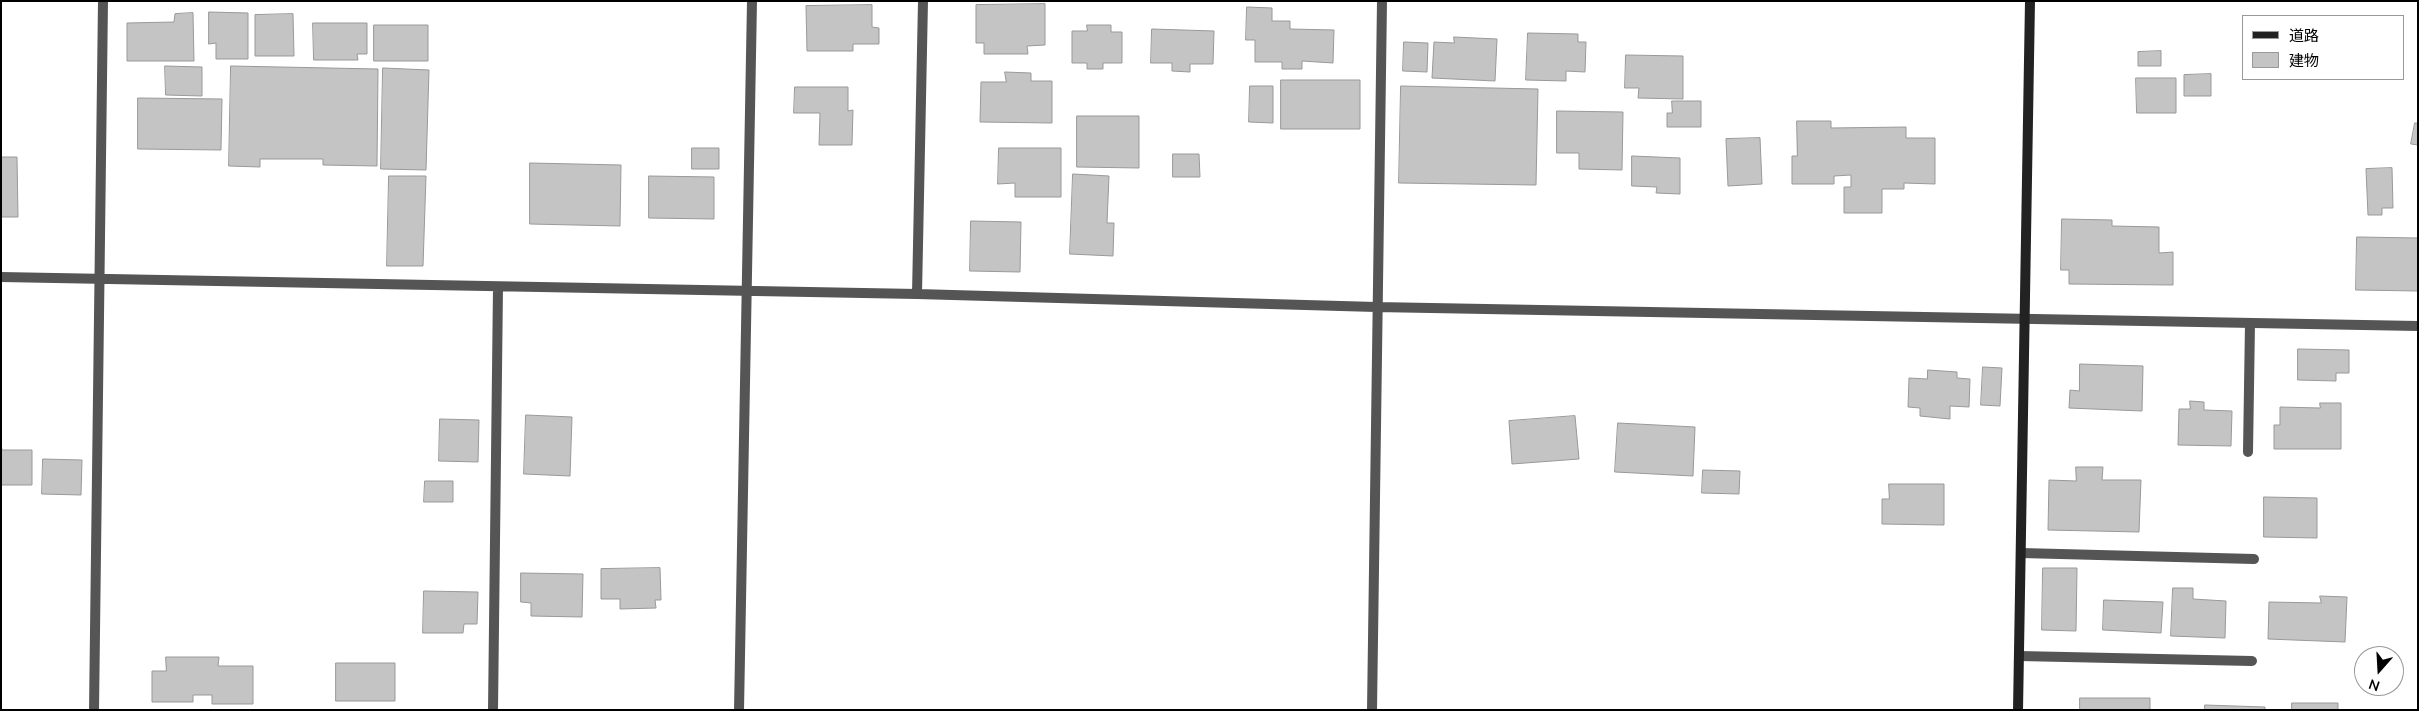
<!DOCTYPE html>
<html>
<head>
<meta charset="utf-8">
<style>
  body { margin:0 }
  #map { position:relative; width:2419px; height:711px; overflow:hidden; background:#fff; font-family:"Nunito Sans","Noto Sans JP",sans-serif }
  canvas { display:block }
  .frame { position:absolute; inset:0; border:2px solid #000; pointer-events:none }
  .legend { position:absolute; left:2242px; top:15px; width:162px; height:65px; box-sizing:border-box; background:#fff; border:1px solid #999; margin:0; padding:6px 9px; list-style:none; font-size:15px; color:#000 }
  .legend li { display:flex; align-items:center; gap:10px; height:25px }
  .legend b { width:25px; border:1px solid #999 }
  .north { position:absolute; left:2354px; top:646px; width:50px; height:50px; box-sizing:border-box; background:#fff; border:1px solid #999; border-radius:50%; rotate:199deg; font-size:14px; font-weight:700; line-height:20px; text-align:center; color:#000 }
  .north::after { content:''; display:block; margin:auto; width:18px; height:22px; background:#000; clip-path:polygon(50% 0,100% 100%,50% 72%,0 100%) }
</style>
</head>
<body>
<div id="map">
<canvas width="2419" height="711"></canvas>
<div class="frame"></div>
<ul class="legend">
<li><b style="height:6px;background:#222"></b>道路</li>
<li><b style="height:14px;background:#c4c4c4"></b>建物</li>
</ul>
<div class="north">N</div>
</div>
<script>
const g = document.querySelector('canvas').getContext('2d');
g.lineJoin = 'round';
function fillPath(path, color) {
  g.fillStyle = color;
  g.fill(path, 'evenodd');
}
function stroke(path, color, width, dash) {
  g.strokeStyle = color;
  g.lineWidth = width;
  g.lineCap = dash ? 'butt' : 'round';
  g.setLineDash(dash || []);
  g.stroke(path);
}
const building = new Path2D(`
  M 1045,4 L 1045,45 L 1027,46 L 1028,54 L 984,54 L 984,43 L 976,43 L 976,5 Z
  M 872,5 L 872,27 L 879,28 L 879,44 L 853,44 L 853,51 L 807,51 L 806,6 Z
  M 1247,7 L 1272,8 L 1272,21 L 1290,21 L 1290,29 L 1334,30 L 1333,63 L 1302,61 L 1302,69 L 1282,69 L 1282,62 L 1255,62 L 1255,40 L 1246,40 Z
  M 209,12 L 248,13 L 248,59 L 216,59 L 216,43 L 209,44 Z
  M 193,13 L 194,61 L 127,61 L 127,23 L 174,22 L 175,14 Z
  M 293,14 L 294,56 L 255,56 L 255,15 Z
  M 313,23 L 367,23 L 367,54 L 357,54 L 358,60 L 314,60 Z
  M 374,25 L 428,25 L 428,61 L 374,61 Z
  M 1087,25 L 1111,25 L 1111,32 L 1122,32 L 1122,63 L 1103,63 L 1103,69 L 1087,69 L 1087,63 L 1072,63 L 1072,31 L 1087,31 Z
  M 1152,29 L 1214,31 L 1213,64 L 1190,64 L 1190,72 L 1172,71 L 1172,63 L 1151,63 Z
  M 1528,33 L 1578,34 L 1578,42 L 1586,42 L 1585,72 L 1566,71 L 1566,81 L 1526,80 Z
  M 1454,37 L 1497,39 L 1495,81 L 1432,78 L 1434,42 L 1454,43 Z
  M 1404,42 L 1428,43 L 1427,72 L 1403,71 Z
  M 2161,51 L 2161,66 L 2138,66 L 2138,52 Z
  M 1626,55 L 1683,56 L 1683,99 L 1638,98 L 1639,88 L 1625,88 Z
  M 165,66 L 202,67 L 202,96 L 166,95 Z
  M 231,66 L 378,69 L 377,166 L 323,165 L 323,159 L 260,159 L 260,167 L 229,166 Z
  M 383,68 L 429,70 L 426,170 L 381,169 Z
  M 1005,72 L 1031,73 L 1031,81 L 1052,81 L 1052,123 L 980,122 L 981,82 L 1006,82 Z
  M 2211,74 L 2211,96 L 2184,96 L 2184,75 Z
  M 2136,78 L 2176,78 L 2176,113 L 2137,113 Z
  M 1281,80 L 1360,80 L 1360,129 L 1281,129 Z
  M 1250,86 L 1273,86 L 1273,123 L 1249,122 Z
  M 1401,86 L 1538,89 L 1536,185 L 1399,183 Z
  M 795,87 L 848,87 L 848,111 L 853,110 L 852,145 L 819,145 L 820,113 L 794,113 Z
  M 138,98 L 222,99 L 221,150 L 138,149 Z
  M 1672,101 L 1701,101 L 1701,127 L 1667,127 L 1667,113 L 1672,113 Z
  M 1557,111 L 1623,112 L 1622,170 L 1579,169 L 1579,153 L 1557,153 Z
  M 1077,116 L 1139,116 L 1139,168 L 1077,167 Z
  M 1797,121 L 1831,121 L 1831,128 L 1906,127 L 1906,138 L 1935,138 L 1935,184 L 1904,183 L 1904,189 L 1882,189 L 1882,213 L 1844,213 L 1844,187 L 1851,187 L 1851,175 L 1834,176 L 1834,184 L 1792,184 L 1792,156 L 1797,156 Z
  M 2415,123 L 2418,123 L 2418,145 L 2411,144 Z
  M 1760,138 L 1762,184 L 1728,186 L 1726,139 Z
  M 692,148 L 719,148 L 719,169 L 692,169 Z
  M 999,148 L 1061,148 L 1061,197 L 1015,197 L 1015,183 L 998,184 Z
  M 1173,154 L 1199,154 L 1200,177 L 1173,177 Z
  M 1632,156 L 1680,158 L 1680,194 L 1656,193 L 1657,187 L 1632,186 Z
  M 1,157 L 17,157 L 18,217 L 1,217 Z
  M 530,163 L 621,165 L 620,226 L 530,224 Z
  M 2392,168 L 2393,208 L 2382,208 L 2382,215 L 2368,215 L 2366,169 Z
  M 1073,174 L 1109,176 L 1107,223 L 1114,223 L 1113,256 L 1070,254 Z
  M 389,176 L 426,176 L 423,266 L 387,266 Z
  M 649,176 L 714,177 L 714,219 L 649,218 Z
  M 2062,219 L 2112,220 L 2112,226 L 2159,227 L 2159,253 L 2173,252 L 2173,285 L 2069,284 L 2069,270 L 2061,270 Z
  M 971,221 L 1021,222 L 1020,272 L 970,271 Z
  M 2357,237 L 2418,238 L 2418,291 L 2356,290 Z
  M 2298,349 L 2349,350 L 2349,373 L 2336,373 L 2336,381 L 2298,380 Z
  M 2080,364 L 2143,366 L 2142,411 L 2069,408 L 2070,390 L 2079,391 Z
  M 1983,367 L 2002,368 L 2000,406 L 1981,405 Z
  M 1928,370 L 1957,372 L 1957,378 L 1970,379 L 1969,407 L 1950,406 L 1950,419 L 1920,416 L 1920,408 L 1908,407 L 1909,378 L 1927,379 Z
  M 2190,401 L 2204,402 L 2204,410 L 2232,411 L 2231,446 L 2178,445 L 2179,409 L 2190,409 Z
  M 2320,403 L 2341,403 L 2341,449 L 2274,449 L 2274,425 L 2280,425 L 2280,407 L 2320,408 Z
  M 526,415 L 572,417 L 570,476 L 524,474 Z
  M 1575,416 L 1579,459 L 1512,464 L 1509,421 Z
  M 440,419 L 479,420 L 478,462 L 439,461 Z
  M 1618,423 L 1695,427 L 1693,476 L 1615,472 Z
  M 1,444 L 2,450 L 32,450 L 32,485 L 1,485 Z
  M 43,459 L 82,460 L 81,495 L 42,494 Z
  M 2076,467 L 2103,467 L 2102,480 L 2141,480 L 2139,532 L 2048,530 L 2049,480 L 2076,481 Z
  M 1703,470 L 1740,471 L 1739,494 L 1702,493 Z
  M 425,481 L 453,481 L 453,502 L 424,502 Z
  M 1889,484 L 1944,484 L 1944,525 L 1882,524 L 1882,499 L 1889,499 Z
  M 2264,497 L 2317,498 L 2317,538 L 2264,537 Z
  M 660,568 L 661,600 L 655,600 L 656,608 L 620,609 L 620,599 L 601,599 L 601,569 Z
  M 2043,568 L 2077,568 L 2076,631 L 2042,630 Z
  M 521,573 L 583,574 L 582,617 L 531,616 L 531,603 L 521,602 Z
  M 2173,588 L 2193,588 L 2193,599 L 2226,601 L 2225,638 L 2171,636 Z
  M 424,591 L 478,592 L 477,624 L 464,624 L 463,633 L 423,633 Z
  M 2320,596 L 2347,597 L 2345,642 L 2268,639 L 2269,602 L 2321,603 Z
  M 2104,600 L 2163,602 L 2161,633 L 2103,630 Z
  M 166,657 L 219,657 L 218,666 L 253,666 L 253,704 L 212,704 L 212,695 L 193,695 L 193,702 L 152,702 L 152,671 L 166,671 Z
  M 336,663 L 395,663 L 395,701 L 336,701 Z
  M 2080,698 L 2150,698 L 2150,710 L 2080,710 Z
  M 2292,703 L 2338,703 L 2338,710 L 2292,710 Z
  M 2205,705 L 2265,707 L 2265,710 L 2205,710 Z`);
const lane = new Path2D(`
  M 2248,452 L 2250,323
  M 2021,553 L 2254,559
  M 2019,656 L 2252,661`);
const street = new Path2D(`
  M 1,277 L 917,294 L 1376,307 L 2418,326
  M 917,294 L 923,1
  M 94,710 L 103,1
  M 493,710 L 498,287
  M 739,710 L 752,1
  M 1372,710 L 1382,1`);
const secondary = new Path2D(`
  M 2018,710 L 2030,1`);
fillPath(building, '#c4c4c4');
stroke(building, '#999', 1);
stroke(lane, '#555', 10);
stroke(street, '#555', 10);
stroke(secondary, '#222', 10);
</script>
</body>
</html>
